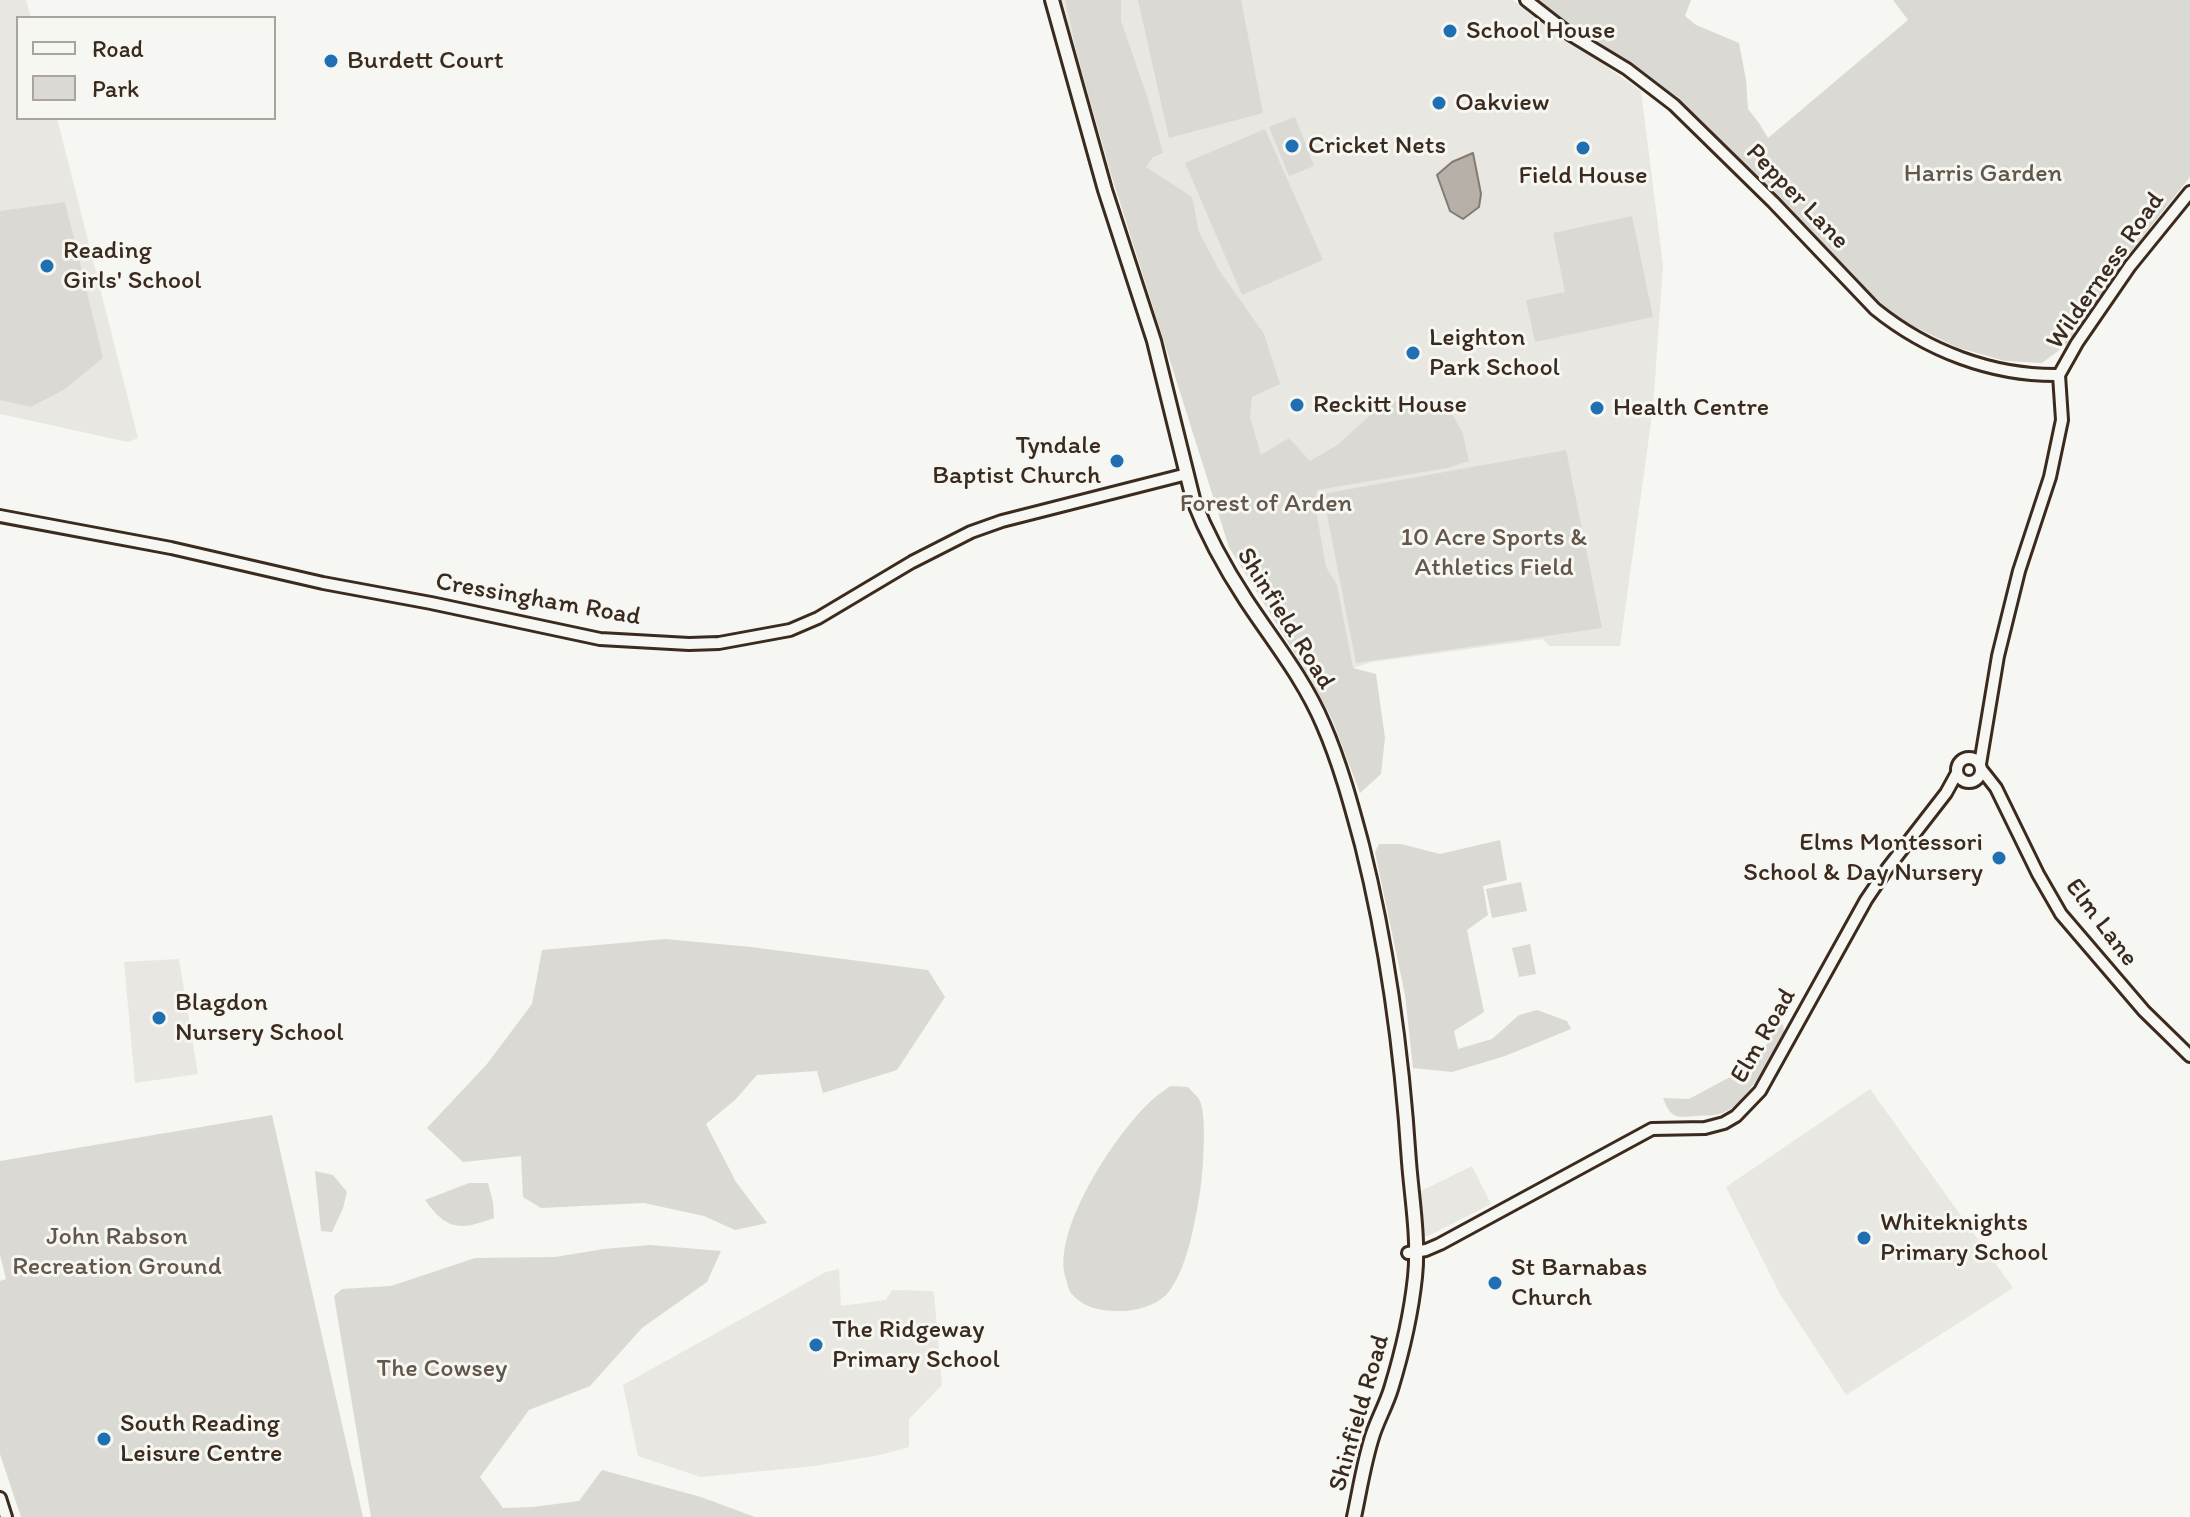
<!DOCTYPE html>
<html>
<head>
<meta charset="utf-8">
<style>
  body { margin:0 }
  #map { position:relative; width:2190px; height:1517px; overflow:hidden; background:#f6f6f2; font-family:Itim,sans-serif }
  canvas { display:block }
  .legend { position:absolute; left:16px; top:16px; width:260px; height:104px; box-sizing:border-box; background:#f6f6f2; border:2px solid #aba49d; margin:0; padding:10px 14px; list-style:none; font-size:24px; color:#3b2a1e }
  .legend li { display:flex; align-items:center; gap:16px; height:40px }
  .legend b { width:40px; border:2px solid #aba49d }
</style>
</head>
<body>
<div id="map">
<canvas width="2190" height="1517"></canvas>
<ul class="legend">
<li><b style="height:10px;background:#f6f6f2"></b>Road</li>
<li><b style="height:22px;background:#dad9d3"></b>Park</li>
</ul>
</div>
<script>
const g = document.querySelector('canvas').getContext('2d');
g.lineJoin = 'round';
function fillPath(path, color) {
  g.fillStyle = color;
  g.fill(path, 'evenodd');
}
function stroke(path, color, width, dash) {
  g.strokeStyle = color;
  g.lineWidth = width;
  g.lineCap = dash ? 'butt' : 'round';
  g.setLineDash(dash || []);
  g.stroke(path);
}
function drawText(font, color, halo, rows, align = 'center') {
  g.font = font + ' Itim,sans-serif';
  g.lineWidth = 6;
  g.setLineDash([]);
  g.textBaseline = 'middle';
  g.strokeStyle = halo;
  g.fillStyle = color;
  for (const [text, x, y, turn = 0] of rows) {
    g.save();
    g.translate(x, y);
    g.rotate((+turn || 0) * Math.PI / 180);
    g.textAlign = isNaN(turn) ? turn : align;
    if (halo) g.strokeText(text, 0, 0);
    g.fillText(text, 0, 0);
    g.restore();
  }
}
const built = new Path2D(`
  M 0,0 L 26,0 L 31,18 L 18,18 L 18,118 L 57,118 L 138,438 L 128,442 L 0,414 Z
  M 1061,0 L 1512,0 L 1641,91 L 1663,265 L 1653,408 L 1620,646 L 1549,646 L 1543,639 L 1372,662 L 1312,681 L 1229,547 L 1075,55 Z
  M 179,959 L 198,1074 L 135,1083 L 124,962 Z
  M 1870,1089 L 2013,1288 L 1846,1395 L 1780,1294 L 1726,1187 Z
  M 1472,1166 L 1491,1204 L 1428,1236 L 1424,1236 L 1421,1191 Z
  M 839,1269 L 841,1306 L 886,1300 L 892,1290 L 932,1291 L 934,1294 L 942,1385 L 909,1419 L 909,1447 L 880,1455 L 815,1466 L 701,1477 L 638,1456 L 623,1385 L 826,1272 Z`);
const green = new Path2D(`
  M 1065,0 L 1121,0 L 1121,21 L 1148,99 L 1163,153 L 1153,157 L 1146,167 L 1192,197 L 1199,232 L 1219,270 L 1264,334 L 1280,384 L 1252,397 L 1250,417 L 1261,455 L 1289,438 L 1310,461 L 1339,444 L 1379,407 L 1403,399 L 1446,404 L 1462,431 L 1469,461 L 1447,468 L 1317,490 L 1315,504 L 1326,567 L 1337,585 L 1353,668 L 1376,674 L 1385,738 L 1381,774 L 1360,793 L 1332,719 L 1312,681 L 1229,547 L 1110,171 L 1077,53 Z
  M 1138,0 L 1241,0 L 1263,113 L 1169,138 Z
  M 1537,0 L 1691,0 L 1685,16 L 1696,25 L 1739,43 L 1746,80 L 1748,109 L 1759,123 L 1768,138 L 1908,20 L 1893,0 L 2190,0 L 2190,177 L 2122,263 L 2086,321 L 2066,345 L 2042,363 L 2005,361 L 1956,347 L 1893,316 L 1865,290 L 1793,214 L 1675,100 L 1614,53 L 1588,38 Z
  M 1295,117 L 1314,166 L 1289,176 L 1269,127 Z
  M 1265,129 L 1323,260 L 1242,295 L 1185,163 Z
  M 65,202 L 103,358 L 65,389 L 31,407 L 0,400 L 0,211 Z
  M 1632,216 L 1653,317 L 1535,342 L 1526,300 L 1565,292 L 1553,233 Z
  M 1566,450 L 1602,628 L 1356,663 L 1323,494 Z
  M 1500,840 L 1507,880 L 1483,886 L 1488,915 L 1467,930 L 1484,1012 L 1454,1031 L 1458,1049 L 1492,1039 L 1519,1015 L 1537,1010 L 1567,1021 L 1571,1029 L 1505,1056 L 1452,1072 L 1413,1068 L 1405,995 L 1375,852 L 1379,844 L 1401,844 L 1440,854 Z
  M 1521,882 L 1527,911 L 1492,918 L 1486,889 Z
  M 665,939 L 751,947 L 928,970 L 945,997 L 897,1070 L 823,1093 L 817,1071 L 757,1075 L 735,1100 L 706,1124 L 736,1182 L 767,1223 L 735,1230 L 704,1216 L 644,1203 L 541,1208 L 523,1197 L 521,1156 L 463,1162 L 427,1128 L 487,1064 L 532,1004 L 542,950 Z
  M 1530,944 L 1536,974 L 1519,977 L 1512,948 Z
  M 1775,1016 L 1783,1025 L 1784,1032 C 1770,1056 1748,1105 1720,1114 C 1713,1116 1703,1115 1696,1116 C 1675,1118 1671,1118 1663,1098 L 1689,1099 L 1745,1069 L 1768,1043 Z
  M 1170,1086 L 1188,1087 C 1191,1091 1198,1096 1200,1101 C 1207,1115 1203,1175 1200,1192 C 1195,1222 1187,1272 1166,1295 C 1154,1307 1131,1312 1115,1311 C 1099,1311 1081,1306 1071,1293 C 1068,1289 1067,1281 1065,1276 C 1053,1228 1116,1133 1151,1101 C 1157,1095 1164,1091 1170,1086 Z
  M 272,1115 L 363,1517 L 21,1517 L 0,1454 L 0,1281 L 6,1279 L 0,1255 L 0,1161 Z
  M 315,1171 L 333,1175 L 347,1192 L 343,1208 L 332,1232 L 321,1231 Z
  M 469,1183 L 488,1183 L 493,1202 L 494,1218 C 459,1231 447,1230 425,1200 Z
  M 650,1245 L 721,1251 L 707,1282 L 642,1328 L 590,1386 L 529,1410 L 480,1477 L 503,1508 L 533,1507 L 579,1501 L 602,1470 L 701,1497 L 755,1517 L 371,1517 L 334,1296 L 342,1289 L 391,1286 L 475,1258 L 555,1257 L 604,1249 Z`);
const water = new Path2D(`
  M 1473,153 L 1481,194 L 1479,207 L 1463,219 L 1450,211 L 1437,175 L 1452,162 Z`);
const secondary = new Path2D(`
  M 1526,0 L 1571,35 L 1627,69 L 1674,105 L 1773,202 L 1875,309 C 1927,351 1992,376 2059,375
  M 2059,375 L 2077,343 L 2130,266 L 2190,192
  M 0,516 L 171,548 L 323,583 L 431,603 L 600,639 L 689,644 L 719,643 L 790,630 L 818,618 L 912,562 L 971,532 L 1002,521 L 1187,474
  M1957 770a12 12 0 1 1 24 0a12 12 0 1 1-24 0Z
  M 1980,764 L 1998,656 L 2019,571 L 2050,477 L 2062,420 L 2059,375
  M 1981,769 L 1996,788 L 2038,874 L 2061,914 L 2144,1011 L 2190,1056
  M 1408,1253 L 1426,1250 L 1440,1244 L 1652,1129 L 1705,1128 L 1724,1123 L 1736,1116 L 1760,1091 L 1866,900 L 1887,869 L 1946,793 L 1957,773
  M 0,1498 L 6,1517`);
const primary = new Path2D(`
  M 1052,0 L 1105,190 L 1154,341 L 1193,499 C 1207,535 1225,568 1246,600 C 1273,641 1304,679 1323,724 C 1340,763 1351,804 1362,845 C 1388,949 1402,1054 1409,1162 C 1412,1200 1419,1239 1415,1277 C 1411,1315 1402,1353 1391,1389 C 1386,1405 1378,1419 1373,1434 C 1364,1461 1360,1489 1354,1517`);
const markers = [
  [1450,31,8,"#1f6fb2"],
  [331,61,8,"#1f6fb2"],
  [1439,103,8,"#1f6fb2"],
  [1292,146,8,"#1f6fb2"],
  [1583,148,8,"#1f6fb2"],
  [47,266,8,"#1f6fb2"],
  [1413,353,8,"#1f6fb2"],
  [1297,405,8,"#1f6fb2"],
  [1597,408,8,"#1f6fb2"],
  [1117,461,8,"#1f6fb2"],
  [1999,858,8,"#1f6fb2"],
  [159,1018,8,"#1f6fb2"],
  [1864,1238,8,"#1f6fb2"],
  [1495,1283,8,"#1f6fb2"],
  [816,1345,8,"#1f6fb2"],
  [104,1439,8,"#1f6fb2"]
];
const poiNames = [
  ["School House",1466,31],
  ["Burdett Court",347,61],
  ["Oakview",1455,103],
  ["Cricket Nets",1308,146],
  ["Field House",1583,176,"center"],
  ["Reading",63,251],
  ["Girls' School",63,281],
  ["Leighton",1429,338],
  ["Park School",1429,368],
  ["Reckitt House",1313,405],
  ["Health Centre",1613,408],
  ["Tyndale",1101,446,"right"],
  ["Baptist Church",1101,476,"right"],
  ["Elms Montessori",1983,843,"right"],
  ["School & Day Nursery",1983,873,"right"],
  ["Blagdon",175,1003],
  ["Nursery School",175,1033],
  ["Whiteknights",1880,1223],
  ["Primary School",1880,1253],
  ["St Barnabas",1511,1268],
  ["Church",1511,1298],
  ["The Ridgeway",832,1330],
  ["Primary School",832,1360],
  ["South Reading",120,1424],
  ["Leisure Centre",120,1454]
];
const parkNames = [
  ["Harris Garden",1983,174],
  ["Forest of Arden",1266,504],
  ["10 Acre Sports &",1494,538],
  ["Athletics Field",1494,568],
  ["John Rabson",117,1237],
  ["Recreation Ground",117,1267],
  ["The Cowsey",442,1369]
];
const streetNames = [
  ["Pepper Lane",1797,197,46],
  ["Wilderness Road",2106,271,-55],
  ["Cressingham Road",538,600,10],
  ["Shinfield Road",1285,619,58],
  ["Elm Lane",2101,923,53],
  ["Elm Road",1764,1036,-60],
  ["Shinfield Road",1360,1413,-74]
];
fillPath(built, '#e8e7e2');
fillPath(green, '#dad9d3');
fillPath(water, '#b6b0a9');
stroke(water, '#857a71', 2);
stroke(secondary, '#3b2a1e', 16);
stroke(primary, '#3b2a1e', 18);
stroke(secondary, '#f6f6f2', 10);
stroke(primary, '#f6f6f2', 12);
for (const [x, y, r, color] of markers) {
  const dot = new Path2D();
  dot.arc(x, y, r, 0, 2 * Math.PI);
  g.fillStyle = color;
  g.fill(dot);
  stroke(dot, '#f6f6f2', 3);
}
drawText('26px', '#3b2a1e', '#f6f6f2', poiNames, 'left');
drawText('26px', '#63564b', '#f6f6f2', parkNames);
drawText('26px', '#3b2a1e', '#f6f6f2', streetNames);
</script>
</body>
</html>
